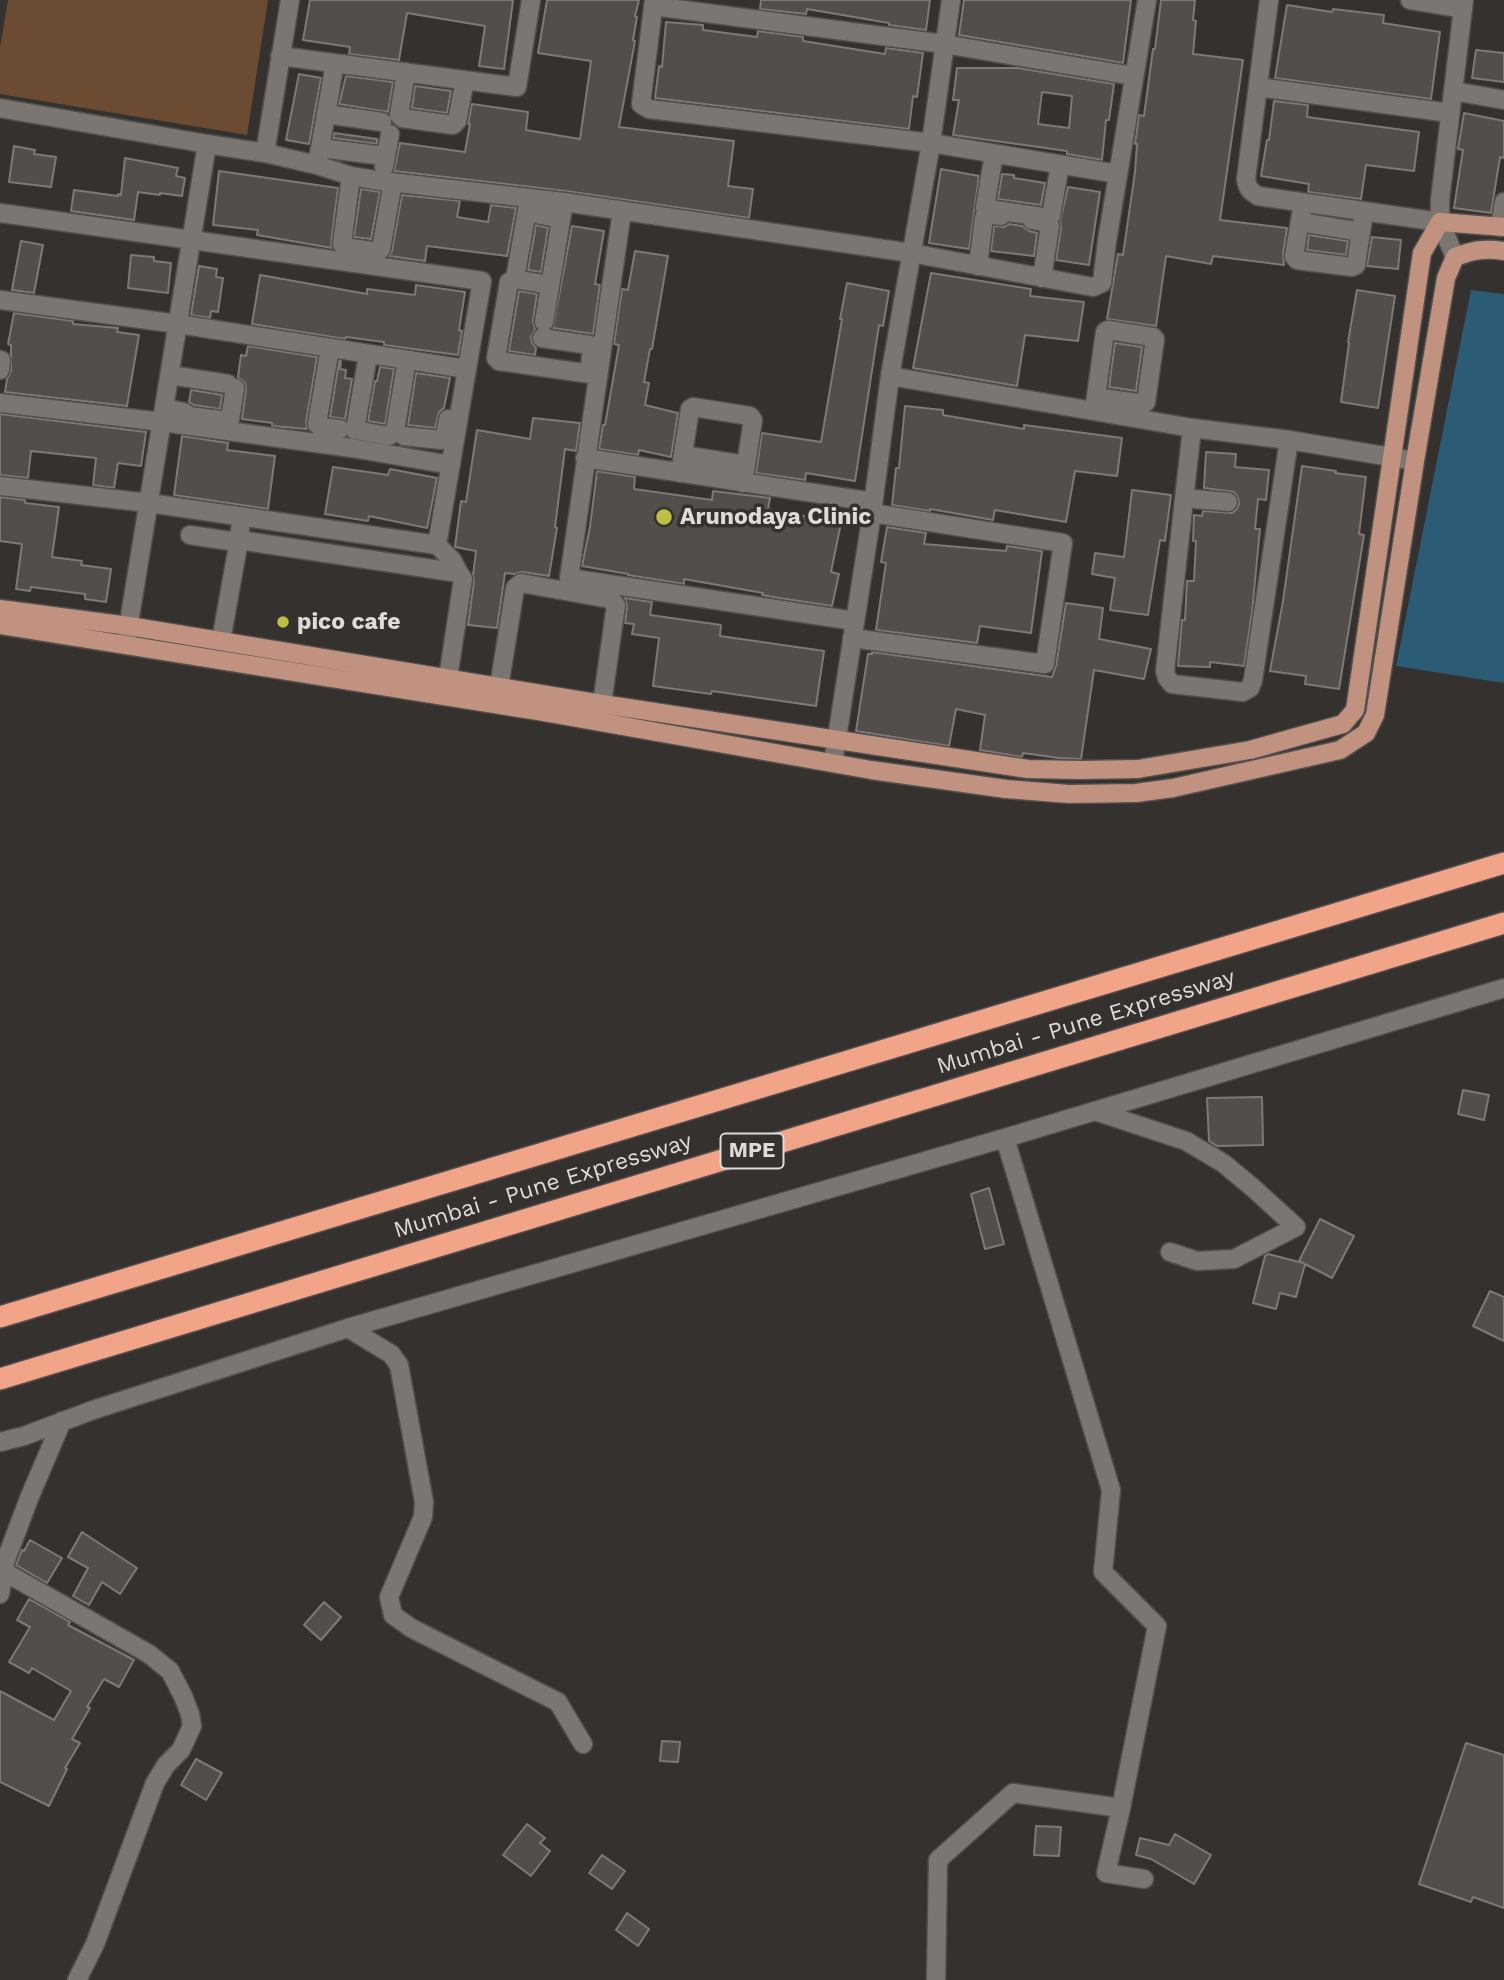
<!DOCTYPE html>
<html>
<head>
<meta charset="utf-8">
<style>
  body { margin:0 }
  canvas { display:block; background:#35312e }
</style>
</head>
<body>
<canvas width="1504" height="1980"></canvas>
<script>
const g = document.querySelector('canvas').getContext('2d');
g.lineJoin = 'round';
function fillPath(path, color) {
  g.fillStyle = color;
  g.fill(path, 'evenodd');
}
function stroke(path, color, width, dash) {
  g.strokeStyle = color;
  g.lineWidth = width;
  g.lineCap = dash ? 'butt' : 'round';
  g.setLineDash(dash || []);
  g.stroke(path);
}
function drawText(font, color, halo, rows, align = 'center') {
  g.font = font + ' "Work Sans",sans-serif';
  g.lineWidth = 7;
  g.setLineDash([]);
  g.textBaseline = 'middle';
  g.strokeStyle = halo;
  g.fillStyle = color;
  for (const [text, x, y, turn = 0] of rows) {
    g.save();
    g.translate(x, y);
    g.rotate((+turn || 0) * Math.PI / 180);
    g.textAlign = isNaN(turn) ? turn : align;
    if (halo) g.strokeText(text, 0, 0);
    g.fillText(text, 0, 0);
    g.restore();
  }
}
const green = new Path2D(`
  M 8,0 L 268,0 L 247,135 L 0,94 L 0,48 Z`);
const water = new Path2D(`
  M 1471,290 L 1504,294 L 1504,683 L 1396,666 Z`);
const building = new Path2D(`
  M 310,0 L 513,0 L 504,69 L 479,66 L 485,26 L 407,13 L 399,60 L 349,54 L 350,47 L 303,40 Z
  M 547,0 L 639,0 L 635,16 L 637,17 L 633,40 L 635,41 L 619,127 L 734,141 L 728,186 L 753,189 L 749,218 L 566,191 L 394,171 L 400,143 L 465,152 L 470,124 L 468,124 L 472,104 L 528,112 L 526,130 L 580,139 L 591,61 L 538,53 Z
  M 761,0 L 930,0 L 926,30 L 889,25 L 889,23 L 807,9 L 806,14 L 760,9 Z
  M 964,0 L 1131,0 L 1123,63 L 959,35 Z
  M 1161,0 L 1195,0 L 1193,20 L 1196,21 L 1193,54 L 1243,60 L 1220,220 L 1287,228 L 1283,254 L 1284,265 L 1213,256 L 1211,264 L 1166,256 L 1156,326 L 1107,319 L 1118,254 L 1123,255 L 1135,172 L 1137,144 L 1135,144 L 1139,115 L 1144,116 L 1153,49 L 1155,49 Z
  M 1287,5 L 1332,12 L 1333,9 L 1384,15 L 1383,23 L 1440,32 L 1431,99 L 1275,78 Z
  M 666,22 L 703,25 L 703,30 L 757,37 L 758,31 L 803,37 L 803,41 L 885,54 L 886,48 L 923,53 L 917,97 L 913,96 L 909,129 L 655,98 L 659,66 L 662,67 Z
  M 1476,50 L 1504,53 L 1504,82 L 1472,78 Z
  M 957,68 L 1018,68 L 1114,84 L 1109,120 L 1106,120 L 1102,160 L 1067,154 L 1067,151 L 953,135 L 959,100 L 953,100 ZM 1042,92 L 1072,96 L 1069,128 L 1038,124 Z
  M 299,74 L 321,78 L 309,144 L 286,140 Z
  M 346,76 L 393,82 L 388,112 L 339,104 Z
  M 415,86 L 451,91 L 447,113 L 412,108 Z
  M 1274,101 L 1308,105 L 1307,117 L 1419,132 L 1414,171 L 1366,165 L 1361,199 L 1308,192 L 1309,184 L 1261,176 L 1267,140 L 1269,140 Z
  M 1464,113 L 1504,121 L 1504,158 L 1500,157 L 1491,213 L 1454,208 L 1463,150 L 1458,149 Z
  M 334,133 L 377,139 L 377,144 L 333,138 Z
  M 14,146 L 35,150 L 34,154 L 56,157 L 51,187 L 9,182 Z
  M 125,158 L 178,168 L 176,176 L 185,178 L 182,196 L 160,193 L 160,195 L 138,192 L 134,220 L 71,211 L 74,190 L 118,196 L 118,194 L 121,195 Z
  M 941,169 L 979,176 L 969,249 L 929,243 Z
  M 219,171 L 338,188 L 331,243 L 332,248 L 257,235 L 258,230 L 213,225 Z
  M 1002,174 L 1014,175 L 1014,178 L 1045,183 L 1041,205 L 998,199 Z
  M 1068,187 L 1100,192 L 1089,265 L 1056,260 L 1061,228 L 1060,222 Z
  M 361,189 L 380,192 L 371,239 L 354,237 Z
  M 402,195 L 460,201 L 457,217 L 488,222 L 491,205 L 516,208 L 507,256 L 427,246 L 425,261 L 389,256 L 392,251 Z
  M 1009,224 L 1022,226 L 1029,231 L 1037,233 L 1034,256 L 991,251 L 994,226 L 1004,227 Z
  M 536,225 L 548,228 L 541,272 L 528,270 Z
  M 572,226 L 604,231 L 595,284 L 600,285 L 593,334 L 553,328 Z
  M 1309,235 L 1348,241 L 1346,255 L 1307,250 Z
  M 1372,237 L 1401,240 L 1398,269 L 1367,266 Z
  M 21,241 L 43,245 L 34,293 L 12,290 Z
  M 635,251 L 668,256 L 652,349 L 650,349 L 644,382 L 649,383 L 645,405 L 678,413 L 671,457 L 639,450 L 638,455 L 599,449 L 603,425 L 605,425 L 619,345 L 614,344 L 622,289 L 628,290 Z
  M 131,255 L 154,257 L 154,261 L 171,263 L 168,293 L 128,288 Z
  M 199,266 L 217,269 L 216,277 L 223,278 L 218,312 L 211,311 L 210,318 L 191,315 Z
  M 931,273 L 1031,289 L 1030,296 L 1084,302 L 1078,341 L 1025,335 L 1017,386 L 913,368 Z
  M 260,275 L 367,294 L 367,289 L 415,295 L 416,285 L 465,292 L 459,330 L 462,331 L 458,355 L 384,345 L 384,342 L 346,337 L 345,339 L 252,324 Z
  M 847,283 L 889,291 L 883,326 L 879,325 L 855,481 L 806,473 L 805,480 L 756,473 L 762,433 L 821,442 L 842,319 L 840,319 Z
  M 1357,290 L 1395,296 L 1378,408 L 1341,402 L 1349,343 L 1348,342 Z
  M 519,291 L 537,294 L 533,321 L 535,329 L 531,337 L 532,343 L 536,348 L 535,355 L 509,351 Z
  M 14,313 L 73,321 L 73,324 L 118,328 L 117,332 L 139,335 L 127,406 L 5,392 L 7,379 L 11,371 L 11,345 L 8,344 Z
  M 1115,343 L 1142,347 L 1136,391 L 1109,387 Z
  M 248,346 L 317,357 L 306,422 L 307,429 L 272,426 L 272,423 L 242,419 L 246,389 L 245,383 L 238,377 L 241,355 L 246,356 Z
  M 339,361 L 341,361 L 340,369 L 346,370 L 345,378 L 352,379 L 345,419 L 330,417 Z
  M 380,367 L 394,369 L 385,424 L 368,421 L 375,381 L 377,381 Z
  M 416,373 L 450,378 L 444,408 L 439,412 L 435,428 L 408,425 Z
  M 191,390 L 222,395 L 220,409 L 194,405 L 189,402 Z
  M 905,406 L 943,410 L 943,415 L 1024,429 L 1024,425 L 1122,438 L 1117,476 L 1075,471 L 1066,522 L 995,510 L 993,520 L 930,509 L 930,511 L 892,505 L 896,468 L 899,468 Z
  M 0,414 L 146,432 L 141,466 L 118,463 L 114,488 L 93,485 L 96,458 L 31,451 L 28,478 L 0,475 Z
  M 533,418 L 580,423 L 576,451 L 565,449 L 555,527 L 557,528 L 549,576 L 522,572 L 514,574 L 505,573 L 497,628 L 468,625 L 474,581 L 473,575 L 476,551 L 455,547 L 461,501 L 466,502 L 477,430 L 530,439 Z
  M 182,436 L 228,443 L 227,450 L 275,456 L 268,509 L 174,495 Z
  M 1206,452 L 1236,454 L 1235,467 L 1269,470 L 1266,500 L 1258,499 L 1255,529 L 1260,529 L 1252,612 L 1244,666 L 1210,662 L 1210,667 L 1178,666 L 1182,620 L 1185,620 L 1187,581 L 1194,581 L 1196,541 L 1193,541 L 1194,515 L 1202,516 L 1203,511 L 1232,513 L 1237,509 L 1239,504 L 1238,497 L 1234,492 L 1204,488 Z
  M 1302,466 L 1336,471 L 1335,473 L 1366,477 L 1359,534 L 1364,535 L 1339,689 L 1305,684 L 1306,676 L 1270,671 L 1283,601 Z
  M 333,467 L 388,475 L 390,469 L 437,478 L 427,528 L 369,516 L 368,521 L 325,514 Z
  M 597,471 L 635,477 L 634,489 L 712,500 L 713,491 L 770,498 L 768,509 L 841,523 L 831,572 L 839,574 L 832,606 L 779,598 L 762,595 L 763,593 L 684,579 L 684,584 L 628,575 L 628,574 L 582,566 L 590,527 Z
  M 1132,490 L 1171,495 L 1165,541 L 1160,540 L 1148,615 L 1110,610 L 1115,578 L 1092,574 L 1095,553 L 1124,557 Z
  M 0,497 L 25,500 L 25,503 L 59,507 L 52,557 L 82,561 L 81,565 L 111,569 L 106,602 L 85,599 L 85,594 L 31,587 L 30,591 L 16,589 L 22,544 L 0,541 Z
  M 887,527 L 926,533 L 924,544 L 1006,551 L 1007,546 L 1042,551 L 1031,633 L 980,626 L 977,643 L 876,630 L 886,563 L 881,562 Z
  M 625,598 L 652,602 L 650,615 L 721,625 L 720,636 L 824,651 L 816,706 L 712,691 L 711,694 L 653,686 L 659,638 L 632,634 L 634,624 L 625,623 L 627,606 Z
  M 1066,603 L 1103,608 L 1099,639 L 1151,649 L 1144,679 L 1094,670 L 1081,759 L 1059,758 L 1023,753 L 1022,757 L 980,750 L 985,715 L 956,709 L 949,746 L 856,731 L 868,654 L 872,654 L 872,652 L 1052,677 L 1056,666 Z
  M 1463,1090 L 1489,1095 L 1484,1120 L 1458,1114 Z
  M 1262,1097 L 1263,1145 L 1217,1146 L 1209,1141 L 1207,1098 Z
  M 989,1188 L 1004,1244 L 985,1249 L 971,1194 Z
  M 1320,1219 L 1354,1236 L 1332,1278 L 1305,1264 L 1296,1297 L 1280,1293 L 1276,1309 L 1253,1303 L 1265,1256 L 1268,1254 L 1303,1263 L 1299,1261 Z
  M 1490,1291 L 1504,1297 L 1504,1341 L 1473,1326 Z
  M 82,1532 L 137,1568 L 120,1594 L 102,1582 L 89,1605 L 73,1596 L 88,1568 L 68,1557 Z
  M 30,1540 L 62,1558 L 47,1583 L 16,1565 L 22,1550 L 24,1551 Z
  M 29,1599 L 70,1622 L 68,1625 L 134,1660 L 119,1687 L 104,1679 L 87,1707 L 90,1708 L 72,1739 L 80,1743 L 65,1768 L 67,1769 L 49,1806 L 0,1782 L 0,1691 L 54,1720 L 71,1691 L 32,1668 L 29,1673 L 9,1662 L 30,1627 L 17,1620 Z
  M 324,1602 L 341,1617 L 321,1640 L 304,1625 Z
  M 662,1741 L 680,1742 L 678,1762 L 660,1761 Z
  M 1466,1743 L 1504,1755 L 1504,1908 L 1473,1897 L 1471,1902 L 1419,1884 Z
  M 196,1759 L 222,1773 L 206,1800 L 181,1785 Z
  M 527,1824 L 545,1838 L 540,1843 L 550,1851 L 531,1876 L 503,1855 Z
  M 1036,1826 L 1061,1827 L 1059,1856 L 1034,1855 Z
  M 1175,1834 L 1211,1855 L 1194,1884 L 1151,1859 L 1136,1855 L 1140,1838 L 1169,1845 Z
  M 602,1855 L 625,1871 L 612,1889 L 589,1873 Z
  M 627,1913 L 649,1929 L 638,1946 L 616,1930 Z`);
const minor = new Path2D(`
  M 654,0 L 641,104 L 649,109 L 931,143 L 1118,174
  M 1269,0 L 1246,179 C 1247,188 1250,191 1258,196 L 1440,222
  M 1410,0 L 1463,9
  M 653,6 L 944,44 L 1133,76
  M 280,56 L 517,87 L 531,0
  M 406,72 L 399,115 L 402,118 L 453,125 L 457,121 L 465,80
  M 1258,87 L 1450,113
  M 1453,91 L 1504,100
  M 0,108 L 207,144
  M 326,114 L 382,122
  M 320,148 L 385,156
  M 265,153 L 290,0
  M 994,154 L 985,207 L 989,209 L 1049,218 L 1051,216 L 1060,165
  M 317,165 L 335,63
  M 384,167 L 390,134
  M 351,176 L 342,244 L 344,247 L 378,252 L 381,249 L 393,182
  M 529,199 L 515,279 L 509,282 L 496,358 L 499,361 L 598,375
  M 1303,203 L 1294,256 L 1297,260 L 1352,267 L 1356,265 L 1364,212
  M 622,211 L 569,578 L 855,621
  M 527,212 L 561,219
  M 0,213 L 482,281 L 437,545
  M 1032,220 L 1049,223 L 1050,226 L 1042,278
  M 1300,222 L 1361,232
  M 1500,227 L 1504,202
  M 1455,257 L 1440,222 L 1440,200 L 1464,0
  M 978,266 L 984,217 L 988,214 L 1001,216
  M 515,279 L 549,285
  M 0,300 L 178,324 L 466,369
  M 544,322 L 564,202
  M 542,338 L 590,345 L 592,348 L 590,366
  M 330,348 L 317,424 L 320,427 L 340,429
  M 367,361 L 355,430 L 389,436 L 395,431 L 407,360
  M 0,370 L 1,360
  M 170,375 L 228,384
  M 890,376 L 1192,428 L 1289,440 L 1415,461
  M 0,403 L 162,422 L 352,448 L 451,465
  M 164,408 L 184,412 L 189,416 L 228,421 L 230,419 L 235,388
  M 1094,411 L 1105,332 L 1108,330 L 1153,337 L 1155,339 L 1146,402 L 1144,404 L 1096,397
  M 1192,428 L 1165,671 L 1167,678 L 1172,684 L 1243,692 L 1250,688 L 1253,680 L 1289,440
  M 404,436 L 441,440 L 445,437 L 448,419
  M 683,455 L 746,465
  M 585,458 L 873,502
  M 680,473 L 690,409 L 693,407 L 750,416 L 753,420 L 743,483
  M 0,486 L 149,503 L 437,545 L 452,560 L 459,573
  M 1184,498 L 1228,502
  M 190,535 L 230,541 L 239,540 L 240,529
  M 852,638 L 1045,664 L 1063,543 L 872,513
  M 126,641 L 207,144 L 265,153 L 317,165 L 351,176 L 381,181 L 564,202 L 911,253 L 1093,287 L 1102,283 L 1107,241 L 1147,0
  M 221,641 L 239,540 L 459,573 L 463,579 L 448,678
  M 499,687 L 515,588 L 521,583 L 610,599 L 616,605 L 602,704
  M 833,763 L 872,513 L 890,376 L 931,143 L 951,0
  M 1095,1111 L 1186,1141 L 1223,1163 L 1252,1187 L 1296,1227 L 1234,1259 L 1197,1261 L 1170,1252
  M 348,1328 L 391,1354 L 399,1365 L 424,1502 L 423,1517 L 389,1597 L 393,1615 L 411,1628 L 558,1702 L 583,1744
  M 0,1442 L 24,1436 L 93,1410 L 348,1328 L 1005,1138 L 1504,988
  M 3,1571 L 149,1654 L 170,1671 L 183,1696 L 190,1714 L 192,1726 L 181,1750 L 166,1765 L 155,1783 L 95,1944 L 77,1980
  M 0,1594 L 5,1562 L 30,1496 L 62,1421
  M 1121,1808 L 1106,1873 L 1144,1879
  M 936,1980 L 938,1860 L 1013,1793 L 1121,1808 L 1157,1626 L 1103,1572 L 1111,1490 L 1005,1138`);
const major = new Path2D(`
  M 0,609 L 129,626 L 602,704 L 1028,769 L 1081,770 L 1138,769 L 1250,750 L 1343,724 L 1355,710 L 1422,253 L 1440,222 L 1504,227
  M 0,625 L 544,712 L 871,770 L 1006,789 L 1069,794 L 1136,793 L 1173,788 L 1340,750 L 1366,733 L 1375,715 L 1415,461 L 1446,278 L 1455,257 C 1474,250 1484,248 1504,251`);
const highway = new Path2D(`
  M 0,1317 L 1504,863
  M 0,1379 L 1504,923`);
const markers = [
  [664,517,9,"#bbc045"],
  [283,622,7,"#bbc045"]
];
const shields = [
  [752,1151,63]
];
const shieldNames = [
  ["MPE",752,1151]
];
const poiNames = [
  ["Arunodaya Clinic",680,517],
  ["pico cafe",297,622]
];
const streetNames = [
  ["Mumbai - Pune Expressway",1086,1022,-17],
  ["Mumbai - Pune Expressway",543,1186,-17]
];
fillPath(green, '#6c4b33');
fillPath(water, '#2c5b75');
fillPath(building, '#534e4b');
stroke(building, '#7e7975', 2);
stroke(minor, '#524f4d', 21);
stroke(major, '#524f4d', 21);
stroke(highway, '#524f4d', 24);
stroke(minor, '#7b7672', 18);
stroke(major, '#c29280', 18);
stroke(highway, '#f2a489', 21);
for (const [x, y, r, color] of markers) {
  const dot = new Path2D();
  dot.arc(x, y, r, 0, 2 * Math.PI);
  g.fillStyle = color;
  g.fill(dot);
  stroke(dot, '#35312e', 2.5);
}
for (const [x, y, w] of shields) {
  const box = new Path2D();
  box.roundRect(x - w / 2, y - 17.5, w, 35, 5);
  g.fillStyle = '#35312e';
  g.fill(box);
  stroke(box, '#dedbd9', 2);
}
drawText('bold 21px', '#dedbd9', null, shieldNames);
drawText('bold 23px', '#dedbd9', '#35312e', poiNames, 'left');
drawText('23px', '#dedbd9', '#35312e', streetNames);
</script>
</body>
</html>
